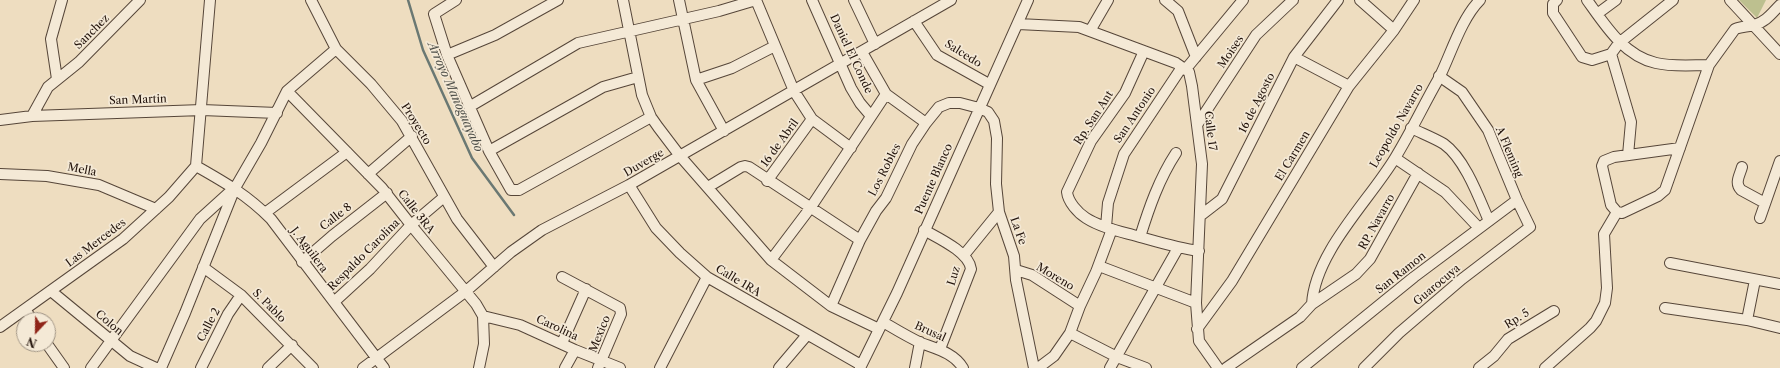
<!DOCTYPE html>
<html>
<head>
<meta charset="utf-8">
<style>
  body { margin:0 }
  #map { position:relative; width:1780px; height:368px; overflow:hidden; background:#eeddc0; font-family:"Libre Caslon Text",serif }
  canvas { display:block }
  .north { position:absolute; left:16px; top:312px; width:40px; height:40px; box-sizing:border-box; background:#f4e9d6; border:1px solid #a09485; border-radius:50%; rotate:202deg; font-size:11px; font-weight:700; line-height:16px; text-align:center; color:#23140c }
  .north::after { content:''; display:block; margin:auto; width:14px; height:18px; background:#8f2418; clip-path:polygon(50% 0,100% 100%,50% 72%,0 100%) }
</style>
</head>
<body>
<div id="map">
<canvas width="1780" height="368"></canvas>
<div class="north">N</div>
</div>
<script>
const g = document.querySelector('canvas').getContext('2d');
g.lineJoin = 'round';
function fillPath(path, color) {
  g.fillStyle = color;
  g.fill(path, 'evenodd');
}
function stroke(path, color, width, dash) {
  g.strokeStyle = color;
  g.lineWidth = width;
  g.lineCap = dash ? 'butt' : 'round';
  g.setLineDash(dash || []);
  g.stroke(path);
}
function drawText(font, color, halo, rows, align = 'center') {
  g.font = font + ' "Libre Caslon Text",serif';
  g.lineWidth = 3.5;
  g.setLineDash([]);
  g.textBaseline = 'middle';
  g.strokeStyle = halo;
  g.fillStyle = color;
  for (const [text, x, y, turn = 0] of rows) {
    g.save();
    g.translate(x, y);
    g.rotate((+turn || 0) * Math.PI / 180);
    g.textAlign = isNaN(turn) ? turn : align;
    if (halo) g.strokeText(text, 0, 0);
    g.fillText(text, 0, 0);
    g.restore();
  }
}
const green = new Path2D(`
  M 1739,0 L 1766,0 L 1757,18 Z`);
const stream = new Path2D(`
  M 408,0 L 423,50 L 472,158 L 514,215`);
const minor = new Path2D(`
  M 311,0 L 336,49 L 371,84 L 402,121 L 457,219 L 494,267
  M 456,0 L 434,14 L 447,55 L 495,35 L 558,0
  M 623,0 L 642,95 L 651,117 L 658,127 L 680,156 L 771,260 L 831,306 L 879,329
  M 679,0 L 696,80 L 724,131
  M 756,0 L 794,91 L 812,119 L 851,148
  M 812,0 L 851,88 L 860,103 L 871,116
  M 854,0 L 875,44
  M 1165,0 L 1178,11 L 1196,57
  M 1360,0 L 1394,30
  M 1557,0 L 1553,4 L 1553,13 L 1582,57 L 1592,60 L 1611,54 L 1619,43 L 1673,0
  M 1587,0 C 1605,25 1624,56 1656,63 C 1673,67 1692,65 1709,65
  M 1730,0 L 1780,54
  M 1597,14 L 1616,0
  M 914,21 L 937,55 L 989,84
  M 1018,24 L 1079,27 L 1176,63 L 1189,72 L 1192,86 L 1202,164 L 1196,303 L 1199,341 L 1218,368
  M 1090,31 L 1108,0
  M 1144,51 L 1125,93 L 1091,141 L 1067,192 C 1068,202 1078,213 1086,218 C 1100,227 1118,231 1133,235 C 1155,241 1176,248 1199,251
  M 862,52 L 886,94 L 926,123
  M 1611,54 L 1631,122 L 1628,155
  M 447,55 L 489,151 L 511,190 L 519,190 L 651,117
  M 1294,57 L 1349,86
  M 1185,70 L 1243,0
  M 57,79 L 51,39 L 62,0
  M 696,80 L 732,68 L 775,46
  M 287,91 L 382,188 L 411,225 L 476,304 L 483,316 L 484,344 L 479,368
  M 469,107 L 578,43 L 719,11 L 756,0
  M 32,116 L 48,87 L 79,62 L 140,0
  M 0,120 L 32,116 L 202,110 L 277,113
  M 1197,125 L 1256,35 L 1293,0
  M 1411,128 C 1421,133 1434,138 1444,144 C 1465,159 1479,198 1489,221
  M 1680,148 L 1614,157 L 1604,161 L 1602,166 L 1611,205 L 1617,212 L 1622,213 L 1658,196 L 1665,190 L 1709,65 L 1735,29 C 1742,26 1748,27 1754,25 C 1766,22 1772,13 1780,5
  M 489,151 L 603,87 L 638,77
  M 1395,158 L 1445,192 L 1479,228
  M 196,166 C 226,183 247,195 271,219 L 384,368
  M 196,166 L 210,0
  M 1742,167 C 1740,175 1734,183 1741,190 L 1765,203
  M 0,174 L 47,176 L 99,185 L 156,209
  M 368,174 L 412,136
  M 767,181 L 812,119
  M 629,185 L 656,228 L 680,253 L 707,277 L 861,365
  M 708,187 L 741,167 L 745,166 L 749,167 L 860,240
  M 265,213 L 347,152
  M 1200,216 L 1222,199 L 1294,57 L 1338,0
  M 1760,218 L 1780,161
  M 1106,227 L 1108,203 L 1124,154 L 1182,67
  M 924,230 C 938,238 969,252 971,269 L 940,349
  M 1140,237 C 1149,208 1159,179 1176,153
  M 964,255 L 999,212
  M 771,260 L 811,207 L 886,94
  M 302,262 L 332,236 L 387,193
  M 1670,263 L 1780,284
  M 1099,266 L 1196,303
  M 203,267 L 241,295 L 313,368
  M 1016,270 L 1032,275 L 1080,306
  M 562,277 L 620,308 L 621,314 L 598,368
  M 51,291 L 130,356 L 156,368
  M 334,302 L 370,269 L 411,225 L 444,197
  M 1312,304 C 1315,252 1369,201 1395,158 C 1411,132 1424,104 1439,78 C 1451,54 1461,19 1480,0
  M 831,306 L 860,240 L 876,211 L 886,198 L 912,144 L 926,123 L 939,107 L 949,103 L 960,103 L 979,108 L 988,112 L 994,121 L 997,138 L 996,184 L 999,212 L 1014,256 L 1016,280 L 1034,368
  M 1665,308 L 1747,320 L 1780,328
  M 25,309 L 32,320
  M 483,316 L 520,325 L 575,350 L 620,368
  M 1747,320 L 1755,280
  M 883,322 C 895,329 908,337 921,343 C 937,349 954,353 963,368
  M 0,327 L 123,239 L 169,197 L 196,166
  M 1197,329 L 1232,281 L 1349,86 L 1394,30 L 1414,0
  M 1070,333 L 1117,357 L 1146,368
  M 562,343 L 586,289
  M 47,344 L 64,368
  M 91,368 L 200,219 L 232,190
  M 161,368 L 185,313 L 235,188 L 261,143 L 287,91 L 336,49
  M 201,368 L 228,314 L 241,295
  M 268,368 L 292,345
  M 363,368 L 465,292 L 511,252 L 542,230 L 629,185 L 951,0
  M 565,368 L 575,350
  M 660,368 L 707,277
  M 779,368 L 807,335
  M 860,368 L 897,293 L 1028,0
  M 915,368 L 920,342
  M 1038,368 L 1054,356 L 1070,333 L 1080,306 L 1096,272 L 1112,229
  M 1110,368 L 1178,248
  M 1226,368 L 1300,317 L 1312,304 L 1356,274 L 1370,259 L 1418,173
  M 1302,368 L 1414,277 L 1517,200
  M 1364,368 L 1399,333 L 1462,279 L 1530,227 L 1517,200 L 1488,130 L 1462,92 L 1439,76
  M 1479,368 L 1494,356 L 1508,339 L 1554,311
  M 1545,368 L 1590,328 L 1596,321 L 1605,303 L 1607,288 L 1604,234 L 1617,212`);
const streetNames = [
  ["Sanchez",92,32,-45],
  ["Moises",1231,52,-56],
  ["Daniel El Conde",851,54,65],
  ["Salcedo",963,54,32],
  ["San Martin",138,100,-2],
  ["16 de Agosto",1257,103,-63],
  ["San Antonio",1135,115,-56],
  ["Rp. San Ant",1094,118,-57],
  ["Proyecto",416,124,58],
  ["Leopoldo Navarro",1397,126,-60],
  ["Calle 17",1210,131,83],
  ["16 de Abril",780,143,-54],
  ["A Fleming",1509,152,67],
  ["El Carmen",1293,156,-59],
  ["Duverge",644,163,-30],
  ["Mella",82,170,11],
  ["Los Robles",885,170,-63],
  ["Puente Blanco",934,179,-66],
  ["Calle 3RA",416,212,52],
  ["Calle 8",336,217,-38],
  ["RP. Navarro",1377,222,-61],
  ["La Fe",1018,231,71],
  ["Las Mercedes",96,243,-37],
  ["J. Aguilera",309,250,53],
  ["Respaldo Carolina",364,255,-45],
  ["San Ramon",1401,273,-38],
  ["Luz",954,276,-73],
  ["Moreno",1055,277,31],
  ["Calle 1RA",738,281,31],
  ["Guarocuya",1437,285,-40],
  ["S. Pablo",269,306,45],
  ["Rp. 5",1517,319,-32],
  ["Colon",109,323,40],
  ["Calle 2",209,325,-62],
  ["Carolina",557,328,25],
  ["Brusal",930,332,24],
  ["Mexico",600,334,-68]
];
const waterNames = [
  ["Arroyo Manoguayabo",455,97,66]
];
fillPath(green, '#bdc08f');
stroke(stream, '#6a7873', 2.5);
stroke(minor, '#564639', 12);
stroke(minor, '#f4e9d6', 10);
drawText('11px', '#23140c', '#f4e9d6', streetNames);
drawText('italic 12px', '#4d4e48', '#f4e9d6', waterNames);
</script>
</body>
</html>
